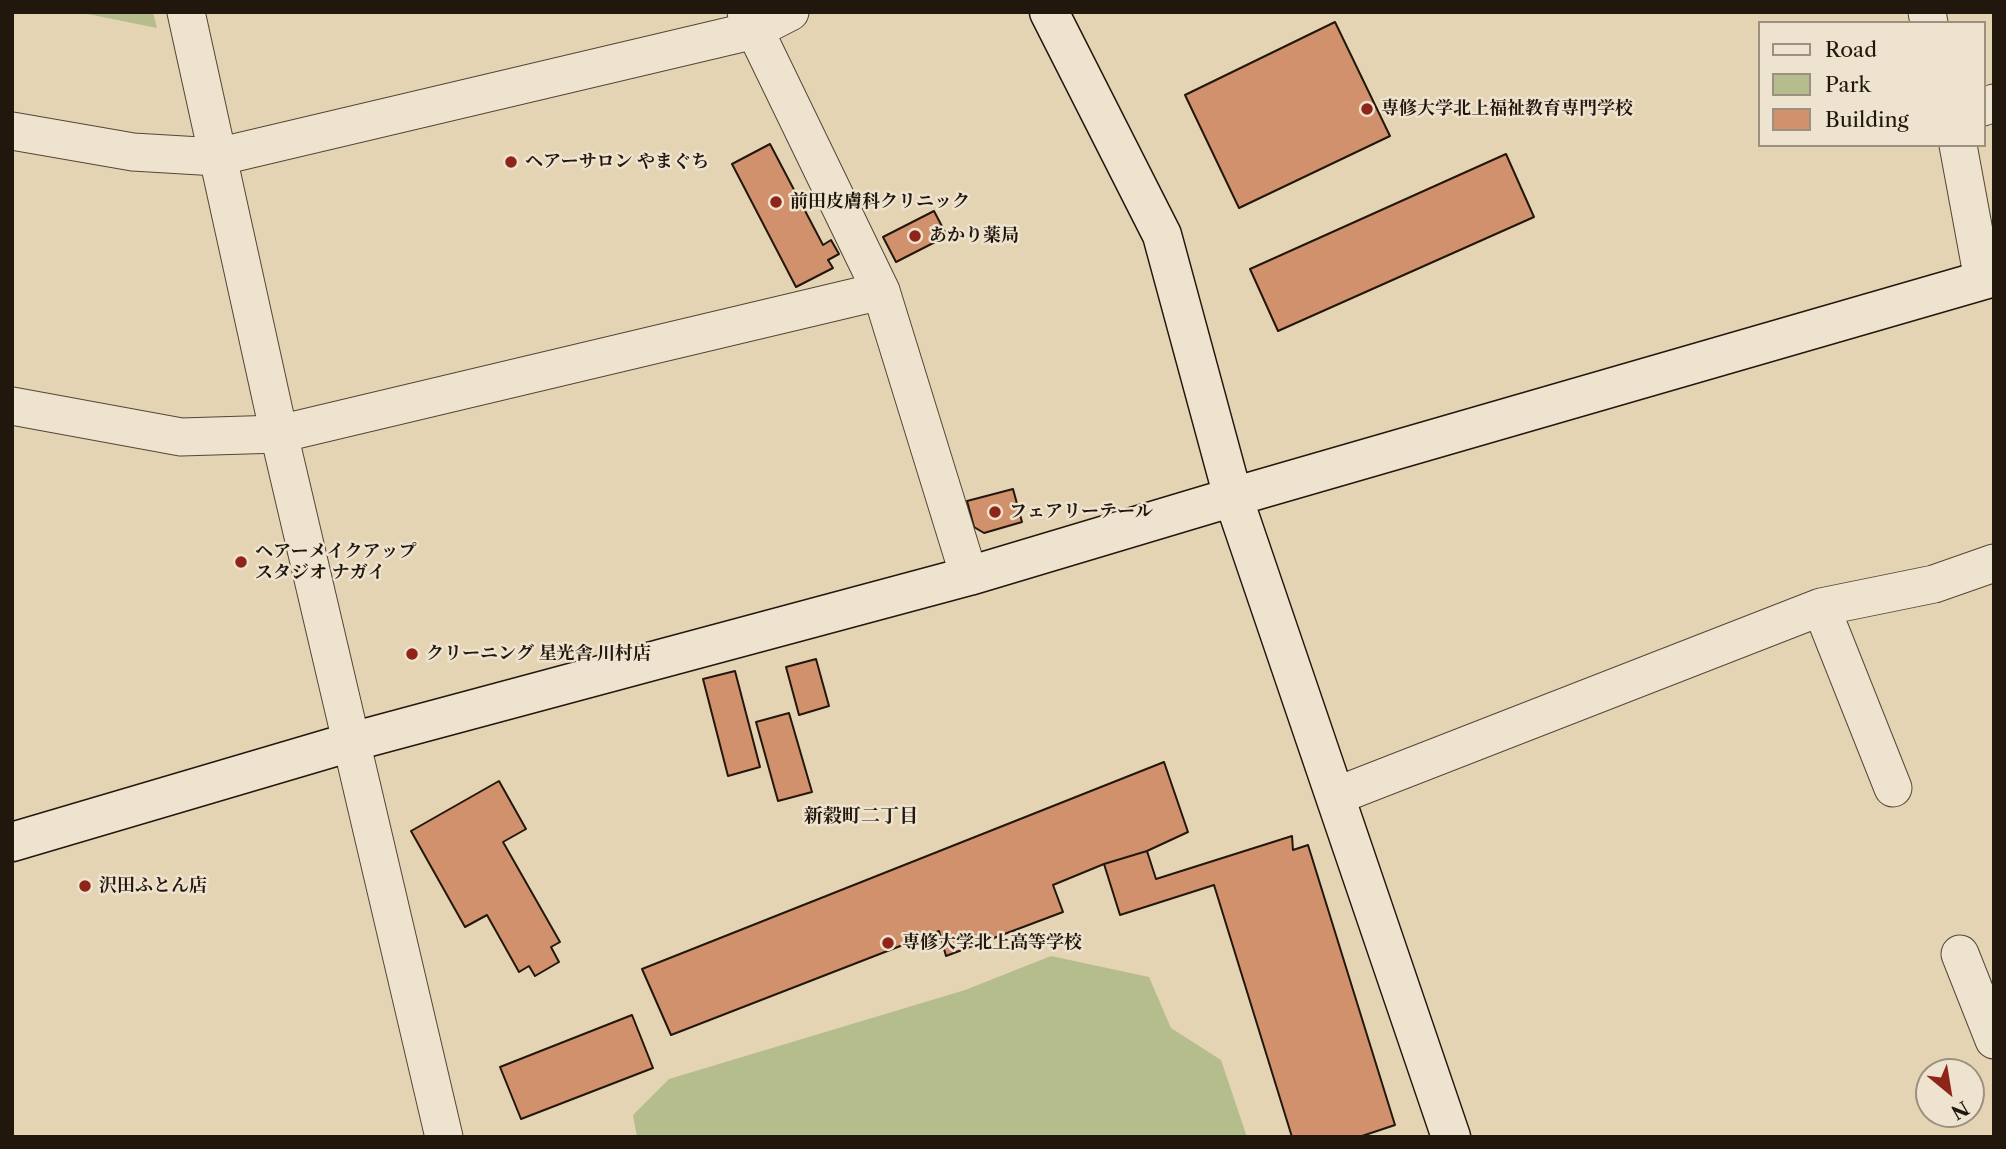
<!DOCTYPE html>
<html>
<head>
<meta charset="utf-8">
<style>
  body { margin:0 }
  #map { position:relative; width:2006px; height:1149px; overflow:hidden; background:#e5d4b4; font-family:"Libre Caslon Text",serif }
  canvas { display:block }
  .frame { position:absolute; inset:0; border:14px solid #22170d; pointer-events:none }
  .legend { position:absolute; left:1758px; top:21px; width:228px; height:126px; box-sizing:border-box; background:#eee3ce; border:2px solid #9c9181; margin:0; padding:9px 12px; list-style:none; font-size:21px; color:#22170d }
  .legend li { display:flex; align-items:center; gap:14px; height:35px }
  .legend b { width:35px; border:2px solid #9c9181 }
  .north { position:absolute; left:1915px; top:1058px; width:70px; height:70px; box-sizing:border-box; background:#eee3ce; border:2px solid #9c9181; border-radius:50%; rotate:150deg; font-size:19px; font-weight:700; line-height:28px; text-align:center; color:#22170d }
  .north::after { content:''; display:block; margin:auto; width:24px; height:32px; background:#8f2418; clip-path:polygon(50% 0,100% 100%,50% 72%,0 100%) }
</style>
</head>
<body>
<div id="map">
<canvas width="2006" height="1149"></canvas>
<div class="frame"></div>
<ul class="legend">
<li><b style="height:9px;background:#eee3ce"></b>Road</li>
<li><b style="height:19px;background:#b5bd8d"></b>Park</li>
<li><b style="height:19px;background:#d1916c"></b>Building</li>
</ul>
<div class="north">N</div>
</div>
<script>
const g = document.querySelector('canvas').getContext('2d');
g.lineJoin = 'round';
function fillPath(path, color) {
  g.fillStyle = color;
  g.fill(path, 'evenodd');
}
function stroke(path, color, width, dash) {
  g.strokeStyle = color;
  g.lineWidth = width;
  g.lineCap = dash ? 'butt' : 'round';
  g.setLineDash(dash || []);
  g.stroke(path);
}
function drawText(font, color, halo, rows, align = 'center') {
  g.font = font + ' "Libre Caslon Text","Noto Serif JP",serif';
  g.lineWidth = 5;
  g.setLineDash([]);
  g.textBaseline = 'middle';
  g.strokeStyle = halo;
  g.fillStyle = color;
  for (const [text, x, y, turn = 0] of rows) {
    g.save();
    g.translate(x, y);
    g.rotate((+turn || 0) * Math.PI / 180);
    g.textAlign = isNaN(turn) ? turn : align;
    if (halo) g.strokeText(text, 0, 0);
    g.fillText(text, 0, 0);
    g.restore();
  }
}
const green = new Path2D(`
  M 78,12 L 153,12 L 157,28 Z
  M 1051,956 L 1149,977 L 1171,1028 L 1221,1060 L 1247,1137 L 637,1137 L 633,1115 L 669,1079 L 965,990 Z`);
const building = new Path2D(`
  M 1335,22 L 1390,136 L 1239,208 L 1185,95 Z
  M 770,144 L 823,245 L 831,240 L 839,254 L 828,260 L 833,268 L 796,287 L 732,164 Z
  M 1506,154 L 1534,217 L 1278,331 L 1250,269 Z
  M 934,211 L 947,236 L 896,262 L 883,237 Z
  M 1013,489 L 1022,522 L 984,533 L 974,527 L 967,501 Z
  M 816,659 L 829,706 L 799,715 L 786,667 Z
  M 735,671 L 760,767 L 728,776 L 703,679 Z
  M 789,713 L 812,792 L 778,801 L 756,722 Z
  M 1164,762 L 1188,832 L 1147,851 L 1104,864 L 1053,885 L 1063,912 L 946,956 L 939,931 L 671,1035 L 642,969 Z
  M 499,781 L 526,829 L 503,842 L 560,942 L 551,947 L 559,962 L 535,976 L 529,966 L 519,972 L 487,915 L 465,927 L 411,831 Z
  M 1292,836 L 1293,850 L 1308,845 L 1395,1125 L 1359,1137 L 1292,1137 L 1214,885 L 1120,915 L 1104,864 L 1147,851 L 1156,879 Z
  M 632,1015 L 653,1068 L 521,1119 L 500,1067 Z`);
const street = new Path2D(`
  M 186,12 L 279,434 L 444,1137
  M 746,12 L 881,291 L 969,576
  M 1927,12 L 1929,23
  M 1983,107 L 1994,103
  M 12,131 L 133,152 L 217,157 L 755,30 L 790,12
  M 1958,145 L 1983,280
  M 12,406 L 181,437 L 279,434 L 881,291
  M 1821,607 L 1893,788
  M 1336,796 L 1821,607 L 1934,584 L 1994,563
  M 1960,954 L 1994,1040`);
const secondary = new Path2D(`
  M 1049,12 L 1162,235 L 1233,497 L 1451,1137
  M 12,842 L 351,742 L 969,576 L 1233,497 L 1994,277`);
const markers = [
  [1367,109,7,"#8f2418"],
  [511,162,7,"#8f2418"],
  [776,202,7,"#8f2418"],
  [915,236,7,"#8f2418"],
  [995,512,7,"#8f2418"],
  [241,562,7,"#8f2418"],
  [412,654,7,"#8f2418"],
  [85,886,7,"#8f2418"],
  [888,943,7,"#8f2418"]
];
const poiNames = [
  ["専修大学北上福祉教育専門学校",1381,109],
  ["ヘアーサロン やまぐち",525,162],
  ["前田皮膚科クリニック",790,202],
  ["あかり薬局",929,236],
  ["フェアリーテール",1009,512],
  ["ヘアーメイクアップ",255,552],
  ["スタジオ ナガイ",255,573],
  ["クリーニング 星光舎 川村店",426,654],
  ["沢田ふとん店",99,886],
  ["専修大学北上高等学校",902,943]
];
const neighbourhoodNames = [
  ["新穀町二丁目",861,817]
];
fillPath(green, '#b5bd8d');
fillPath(building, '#d1916c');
stroke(building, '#22170d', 2);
stroke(street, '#534637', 39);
stroke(secondary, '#22170d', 41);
stroke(street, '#eee3ce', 37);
stroke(secondary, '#eee3ce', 38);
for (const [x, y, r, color] of markers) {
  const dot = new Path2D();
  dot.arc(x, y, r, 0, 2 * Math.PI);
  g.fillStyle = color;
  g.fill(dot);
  stroke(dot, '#eee3ce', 2.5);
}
drawText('bold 18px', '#22170d', '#eee3ce', poiNames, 'left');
drawText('bold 19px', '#22170d', '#eee3ce', neighbourhoodNames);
</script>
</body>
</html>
